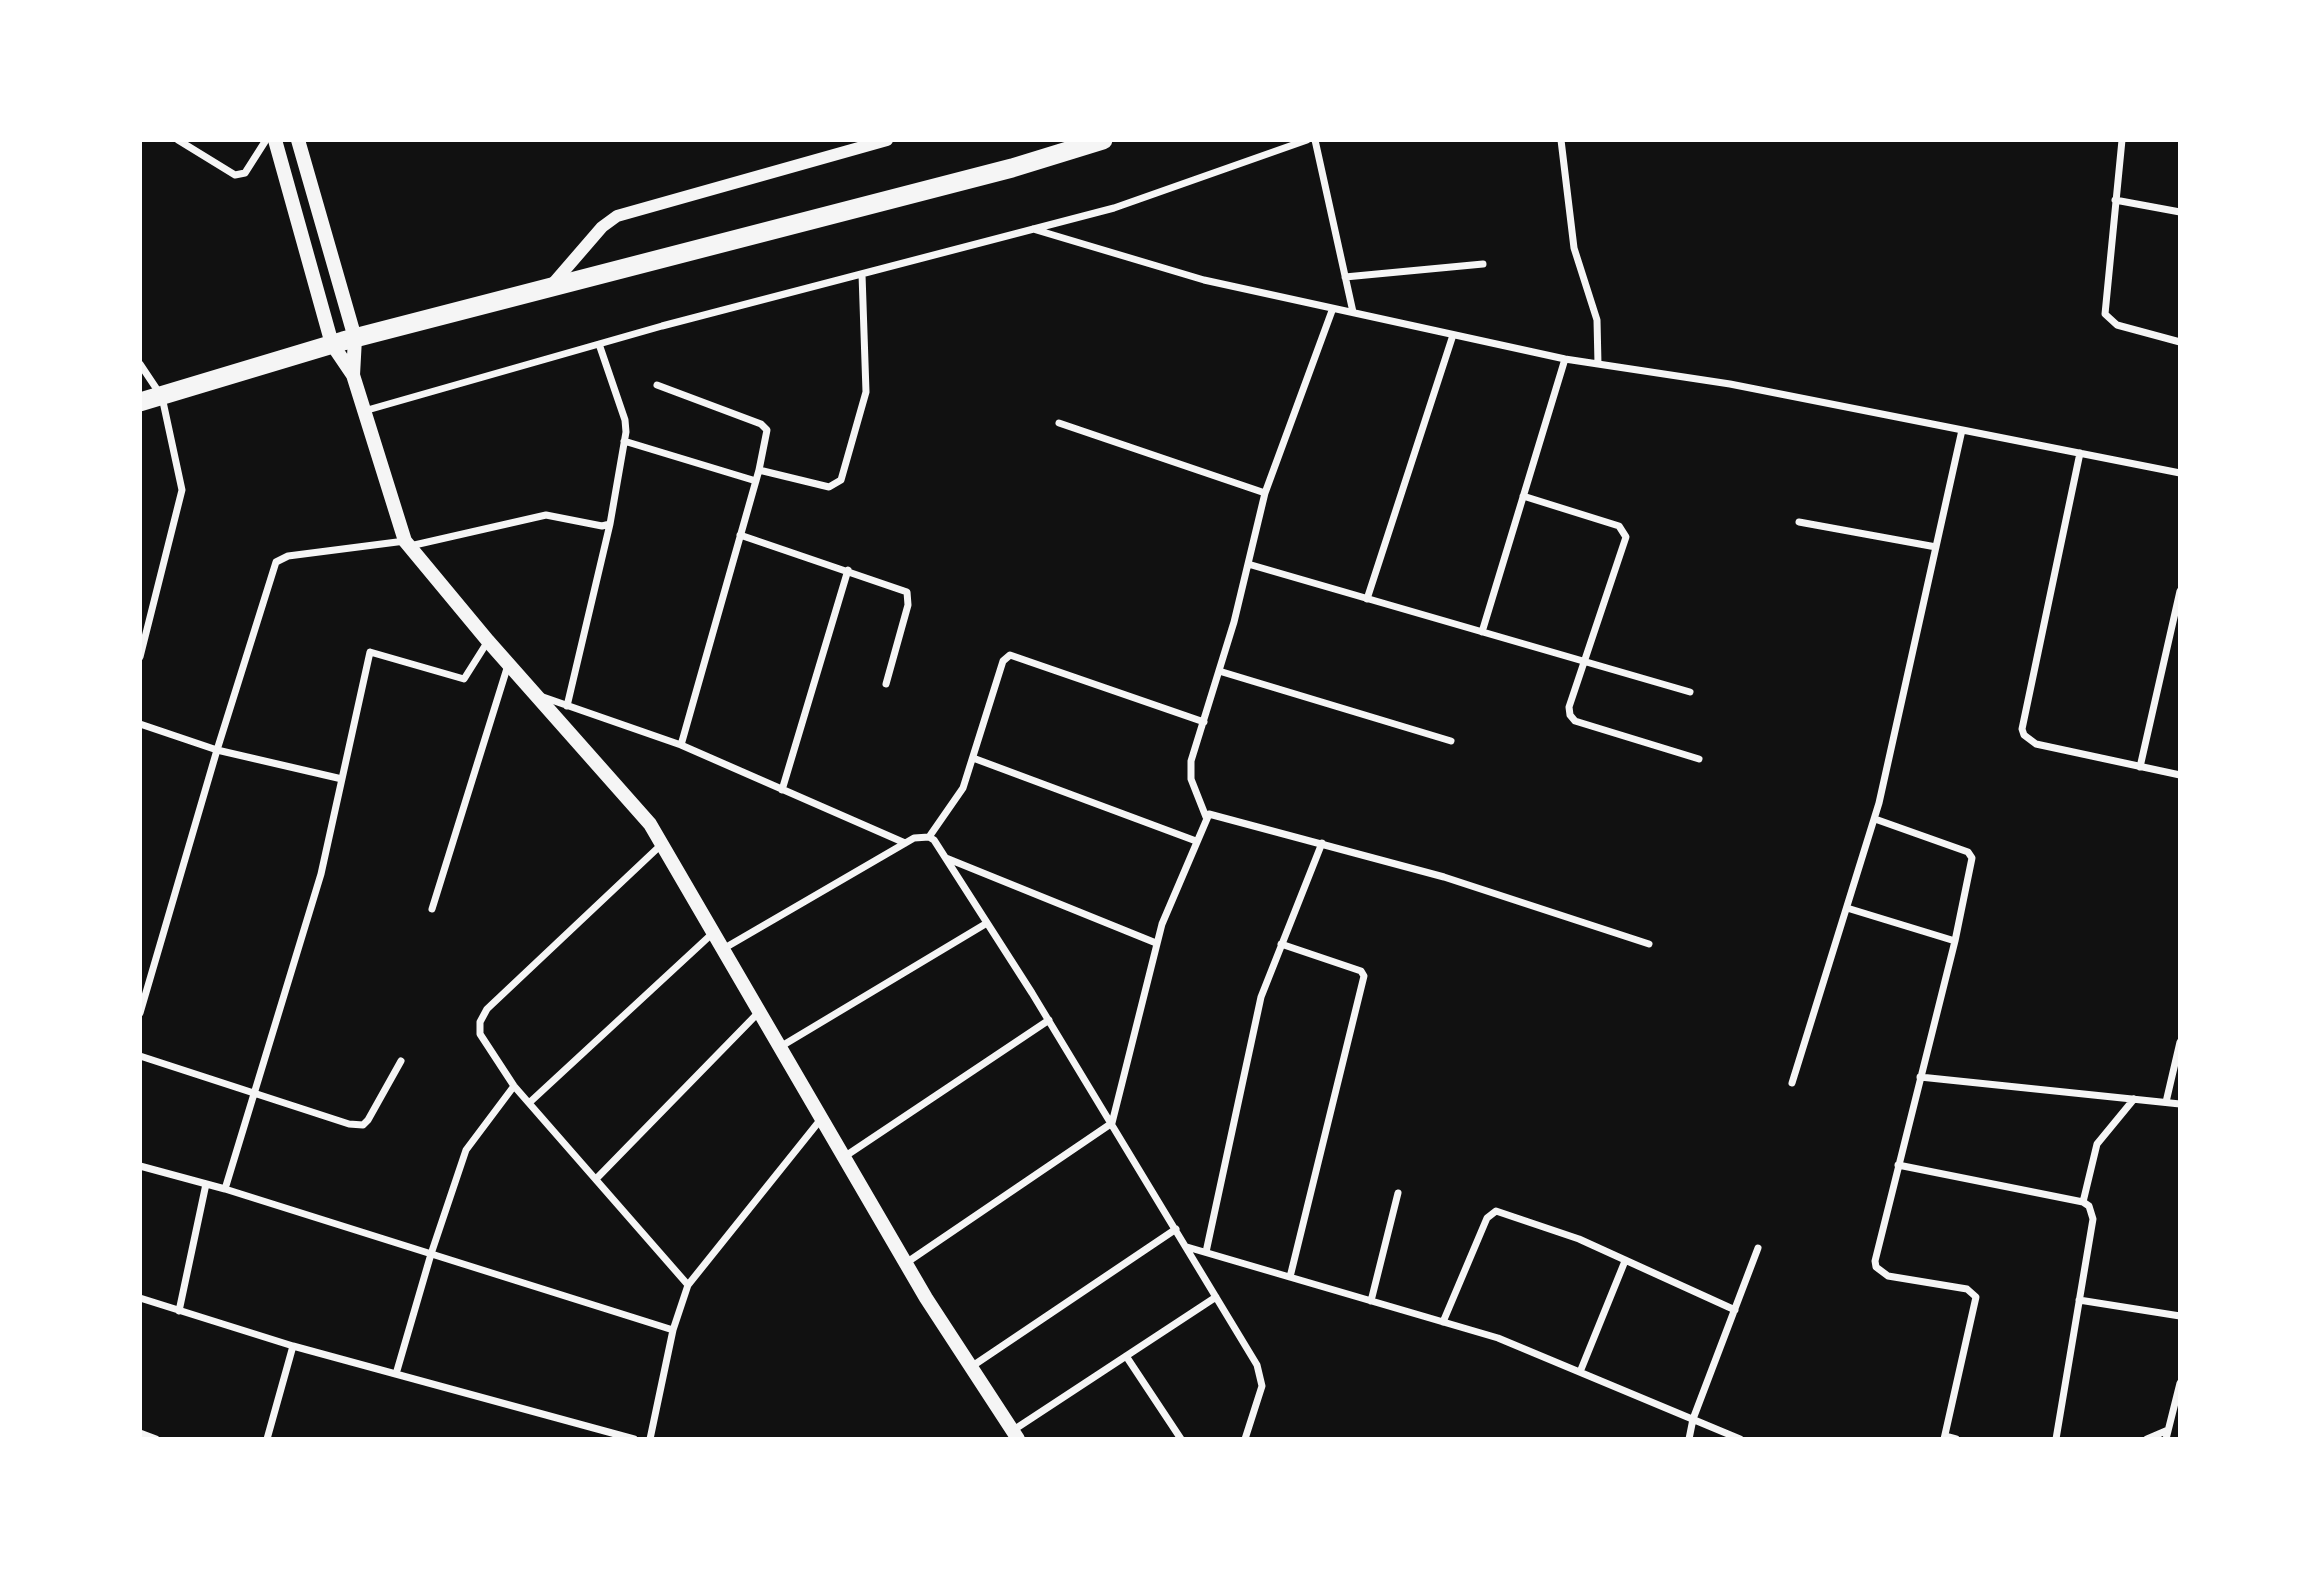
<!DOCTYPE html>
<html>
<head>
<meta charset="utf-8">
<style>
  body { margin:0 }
  #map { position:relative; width:2320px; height:1579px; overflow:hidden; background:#111; font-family:"Asap Condensed",sans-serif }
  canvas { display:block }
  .frame { position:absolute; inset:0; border:142px solid #fff; pointer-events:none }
</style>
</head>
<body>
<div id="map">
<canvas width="2320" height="1579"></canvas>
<div class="frame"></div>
</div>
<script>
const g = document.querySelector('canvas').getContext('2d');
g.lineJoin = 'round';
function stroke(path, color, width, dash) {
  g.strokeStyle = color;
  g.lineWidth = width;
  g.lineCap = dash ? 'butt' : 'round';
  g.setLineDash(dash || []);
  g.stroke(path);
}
const minor = new Path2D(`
  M 178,140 L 235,175 L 245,173 L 266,140
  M 1315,140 L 1353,312
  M 1561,140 L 1574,248 L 1597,320 L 1598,364
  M 2122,140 L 2105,314 L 2117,325 L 2180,342
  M 2115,200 L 2180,212
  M 1033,229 L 1204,280 L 1565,359 L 1730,384 L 2180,473
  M 1345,277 L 1483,264
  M 140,364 L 162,397 L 182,490 L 140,657
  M 657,385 L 761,424 L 767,430 L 759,470 L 681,745
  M 364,411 L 662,326 L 1114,208 L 1307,140
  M 1059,423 L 1265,493
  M 624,441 L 756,481
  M 2080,453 L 2022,729 L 2024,735 L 2036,744 L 2180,775
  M 759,470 L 829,487 L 841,480 L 866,392 L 862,274
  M 1523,496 L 1619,526 L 1626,537 L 1569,707 L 1570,715 L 1575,721 L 1699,759
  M 1799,522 L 1936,547
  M 740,535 L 907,592 L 908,605 L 886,684
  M 410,546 L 546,515 L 602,526 L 610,524 L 626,432 L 625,420 L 599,344
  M 1248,564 L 1690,692
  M 1367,599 L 1453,335
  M 1482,632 L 1565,359
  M 1219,671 L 1451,741
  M 543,697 L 681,745 L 905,843
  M 567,706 L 610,524
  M 140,724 L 217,750 L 342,779
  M 973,758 L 1196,841
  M 2140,767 L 2180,591
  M 782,790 L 848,570
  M 1206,817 L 1191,779 L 1191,761 L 1234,622 L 1265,493 L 1333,308
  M 1875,819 L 1968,852 L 1972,858 L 1955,941 L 1875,1261 L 1876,1267 L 1888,1276 L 1967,1289 L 1976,1297 L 1944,1439
  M 929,837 L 963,788 L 1003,661 L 1010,655 L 1204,722
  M 662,844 L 487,1009 L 480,1022 L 480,1034 L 514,1086 L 688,1285
  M 946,858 L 1156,943
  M 1847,908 L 1955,941
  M 432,909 L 508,665
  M 1281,944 L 1361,971 L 1364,976 L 1290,1277
  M 723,949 L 914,838 L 929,837 L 934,840 L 1032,993 L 1257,1365 L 1262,1386 L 1245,1439
  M 140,1013 L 217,750 L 276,562 L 288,556 L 405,541
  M 780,1047 L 987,923
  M 140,1056 L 349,1124 L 363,1125 L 368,1120 L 401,1061
  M 1920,1077 L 2180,1104
  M 1792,1083 L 1879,803 L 1962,430
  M 2166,1102 L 2180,1042
  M 529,1103 L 714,932
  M 844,1157 L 1049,1020
  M 1898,1165 L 2083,1202 L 2089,1206 L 2093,1219 L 2056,1439
  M 140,1166 L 225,1189 L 321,874 L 370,652 L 464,679 L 488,641
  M 596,1179 L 759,1012
  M 225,1189 L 673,1330 L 650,1439
  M 2083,1202 L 2097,1144 L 2134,1099
  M 1187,1247 L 1498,1338 L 1740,1439
  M 1206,1252 L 1261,997 L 1322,843
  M 906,1263 L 1112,1123 L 1162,924 L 1209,814 L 1444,877 L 1649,944
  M 140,1298 L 293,1346 L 267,1439
  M 2079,1300 L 2180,1316
  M 1371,1301 L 1398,1193
  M 179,1311 L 206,1184
  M 1443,1322 L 1487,1218 L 1496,1211 L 1579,1239 L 1735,1310
  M 673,1330 L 688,1285 L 821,1119
  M 293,1346 L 634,1439
  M 1126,1356 L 1181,1439
  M 971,1367 L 1176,1229
  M 1580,1372 L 1625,1261
  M 396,1374 L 431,1254 L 466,1150 L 514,1086
  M 1012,1431 L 1216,1297
  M 140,1433 L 156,1439
  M 1945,1436 L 1956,1439
  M 1689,1439 L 1693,1419 L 1758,1248
  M 2147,1439 L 2168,1430
  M 2166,1439 L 2180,1383`);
const tertiary = new Path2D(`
  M 551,286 L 602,227 L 617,216 L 887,140`);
const secondary = new Path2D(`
  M 275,140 L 332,344 L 353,375 L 405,541 L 488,641 L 650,824 L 926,1298 L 1018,1439
  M 298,140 L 355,338 L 353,375`);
const trunk = new Path2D(`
  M 140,402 L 343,341 L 1012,168 L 1103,140`);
stroke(minor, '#f5f5f5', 7);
stroke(tertiary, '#f5f5f5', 12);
stroke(secondary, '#f5f5f5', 14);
stroke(trunk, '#f5f5f5', 19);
</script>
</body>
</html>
